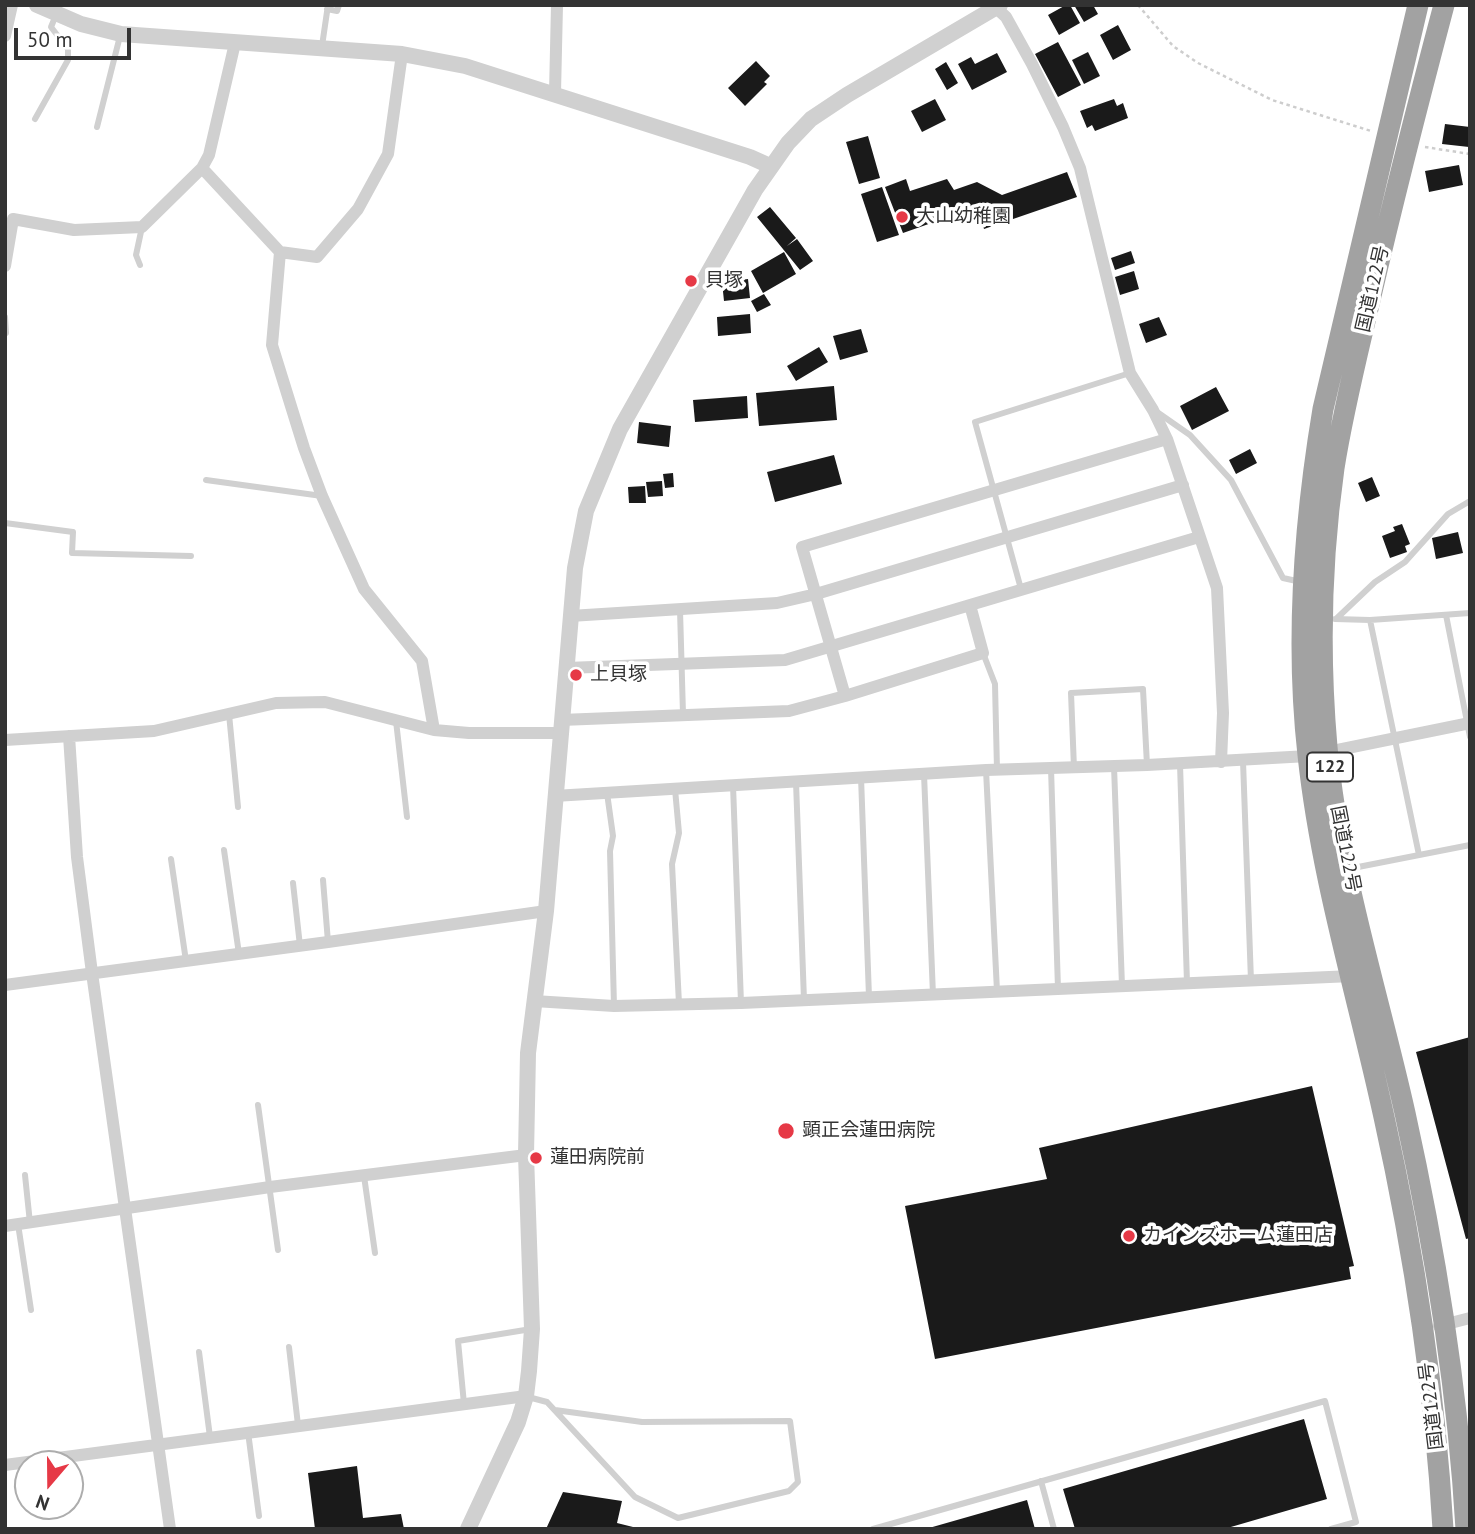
<!DOCTYPE html>
<html>
<head>
<meta charset="utf-8">
<style>
  body { margin:0 }
  #map { position:relative; width:1475px; height:1534px; overflow:hidden; background:#fff; font-family:"PT Sans",sans-serif }
  canvas { display:block }
  .frame { position:absolute; inset:0; border:7px solid #333; pointer-events:none }
  .north { position:absolute; left:14px; top:1450px; width:70px; height:70px; box-sizing:border-box; background:#fff; border:2px solid #adadad; border-radius:50%; rotate:200deg; font-size:19px; font-weight:700; line-height:28px; text-align:center; color:#333 }
  .north::after { content:''; display:block; margin:auto; width:24px; height:32px; background:#e63946; clip-path:polygon(50% 0,100% 100%,50% 72%,0 100%) }
  .scale { position:absolute; left:14px; top:28px; width:117px; height:32px; box-sizing:border-box; border:4px solid #333; border-top:0; padding-left:9px; font-size:21px; line-height:24px; white-space:nowrap; color:#333; -webkit-text-stroke:5px #fff; paint-order:stroke }
</style>
</head>
<body>
<div id="map">
<canvas width="1475" height="1534"></canvas>
<div class="frame"></div>
<div class="north">N</div>
<div class="scale">50 m</div>
</div>
<script>
const g = document.querySelector('canvas').getContext('2d');
g.lineJoin = 'round';
function fillPath(path, color) {
  g.fillStyle = color;
  g.fill(path, 'evenodd');
}
function stroke(path, color, width, dash) {
  g.strokeStyle = color;
  g.lineWidth = width;
  g.lineCap = dash ? 'butt' : 'round';
  g.setLineDash(dash || []);
  g.stroke(path);
}
function drawText(font, color, halo, rows, align = 'center') {
  g.font = font + ' "PT Sans","Noto Sans JP",sans-serif';
  g.lineWidth = 7;
  g.setLineDash([]);
  g.textBaseline = 'middle';
  g.strokeStyle = halo;
  g.fillStyle = color;
  for (const [text, x, y, turn = 0] of rows) {
    g.save();
    g.translate(x, y);
    g.rotate((+turn || 0) * Math.PI / 180);
    g.textAlign = isNaN(turn) ? turn : align;
    if (halo) g.strokeText(text, 0, 0);
    g.fillText(text, 0, 0);
    g.restore();
  }
}
const building = new Path2D(`
  M 1066,5 L 1070,5 L 1080,23 L 1059,35 L 1048,15 Z
  M 1074,5 L 1093,5 L 1098,14 L 1084,22 Z
  M 1118,25 L 1131,50 L 1113,60 L 1100,35 Z
  M 1058,42 L 1081,85 L 1058,97 L 1035,54 Z
  M 1088,52 L 1100,76 L 1084,84 L 1072,60 Z
  M 997,53 L 1007,72 L 972,90 L 958,64 L 971,57 L 975,64 Z
  M 756,61 L 770,76 L 764,82 L 767,84 L 745,106 L 728,88 Z
  M 946,62 L 958,83 L 947,90 L 935,69 Z
  M 935,99 L 946,120 L 922,132 L 911,111 Z
  M 1114,99 L 1117,106 L 1123,103 L 1128,118 L 1095,131 L 1092,125 L 1087,128 L 1080,111 Z
  M 1445,124 L 1470,127 L 1469,147 L 1442,144 Z
  M 868,136 L 880,178 L 859,184 L 846,142 Z
  M 1459,165 L 1463,185 L 1429,192 L 1425,171 Z
  M 1067,172 L 1077,197 L 984,229 L 977,207 L 903,233 L 885,187 L 906,179 L 910,191 L 947,179 L 954,190 L 977,182 L 1002,195 Z
  M 882,187 L 899,235 L 877,242 L 861,194 Z
  M 770,207 L 796,238 L 787,246 L 797,239 L 813,261 L 800,270 L 757,217 Z
  M 1131,251 L 1135,263 L 1115,270 L 1111,258 Z
  M 784,252 L 796,274 L 763,293 L 751,271 Z
  M 1134,271 L 1139,289 L 1120,295 L 1115,277 Z
  M 748,279 L 750,298 L 724,301 L 722,282 Z
  M 764,294 L 771,305 L 757,312 L 751,301 Z
  M 750,314 L 751,333 L 718,336 L 717,317 Z
  M 1159,317 L 1167,335 L 1146,343 L 1139,324 Z
  M 861,329 L 868,352 L 840,360 L 833,336 Z
  M 819,347 L 828,362 L 796,381 L 787,366 Z
  M 834,386 L 837,420 L 759,426 L 756,393 Z
  M 1216,387 L 1229,411 L 1192,430 L 1180,406 Z
  M 747,396 L 748,418 L 695,422 L 693,400 Z
  M 639,422 L 671,426 L 669,447 L 637,443 Z
  M 1250,449 L 1257,463 L 1236,474 L 1229,460 Z
  M 834,455 L 842,484 L 775,502 L 767,472 Z
  M 673,473 L 674,487 L 665,488 L 663,474 Z
  M 1372,477 L 1380,496 L 1366,502 L 1358,483 Z
  M 662,481 L 663,496 L 648,497 L 646,482 Z
  M 645,486 L 646,503 L 629,503 L 628,487 Z
  M 1402,524 L 1410,544 L 1405,546 L 1407,552 L 1390,558 L 1382,536 L 1395,531 L 1393,527 Z
  M 1458,532 L 1463,553 L 1436,559 L 1432,538 Z
  M 1470,1037 L 1470,1238 L 1466,1239 L 1416,1052 Z
  M 1312,1086 L 1354,1266 L 1349,1267 L 1351,1279 L 935,1359 L 905,1206 L 1047,1179 L 1039,1148 Z
  M 1304,1419 L 1327,1499 L 1224,1529 L 1075,1529 L 1063,1489 Z
  M 357,1466 L 363,1518 L 401,1514 L 404,1529 L 315,1529 L 308,1473 Z
  M 563,1492 L 622,1501 L 617,1523 L 641,1529 L 546,1529 Z
  M 1027,1500 L 1035,1529 L 929,1529 L 929,1528 Z`);
const path = new Path2D(`
  M 1138,5 L 1173,46 L 1198,63 L 1272,100 L 1371,131
  M 1425,147 L 1470,154`);
const service = new Path2D(`
  M 327,9 L 337,11 L 339,5
  M 322,46 L 328,5
  M 35,119 L 68,60 L 68,49 L 51,27 L 56,15
  M 97,127 L 120,36
  M 140,265 L 136,255 L 142,227
  M 5,317 L 6,333
  M 1157,412 L 1190,435 L 1231,480 L 1283,578 L 1301,582
  M 206,480 L 322,496
  M 5,523 L 73,532 L 72,553 L 191,556
  M 1021,589 L 975,422 L 1130,373
  M 680,610 L 683,714
  M 1446,615 L 1470,737
  M 1335,619 L 1370,620 L 1470,613
  M 1336,619 L 1375,582 L 1405,562 L 1448,514 L 1470,501
  M 1370,620 L 1419,855
  M 983,653 L 995,684 L 997,770
  M 229,714 L 238,807
  M 396,721 L 407,817
  M 1243,761 L 1251,981
  M 1180,764 L 1187,983
  M 1114,766 L 1122,986
  M 1051,768 L 1058,989
  M 1074,768 L 1071,693 L 1143,689 L 1147,765
  M 986,770 L 997,991
  M 924,774 L 933,995
  M 861,777 L 869,997
  M 796,782 L 804,1000
  M 733,785 L 741,1003
  M 675,789 L 679,833 L 672,864 L 679,1004
  M 607,793 L 613,836 L 610,851 L 614,1006
  M 224,850 L 239,954
  M 171,859 L 186,961
  M 1348,869 L 1470,845
  M 323,880 L 328,942
  M 293,883 L 300,946
  M 258,1105 L 278,1250
  M 25,1175 L 30,1223
  M 364,1176 L 375,1253
  M 18,1224 L 31,1310
  M 289,1347 L 298,1425
  M 199,1352 L 210,1437
  M 528,1397 L 547,1402 L 635,1497 L 678,1518 L 789,1491 L 798,1482 L 790,1421 L 642,1422 L 555,1410
  M 464,1404 L 458,1341 L 531,1329
  M 248,1432 L 259,1516
  M 1041,1481 L 1054,1529
  M 873,1529 L 1325,1401 L 1356,1522 L 1331,1529`);
const minor = new Path2D(`
  M 993,5 L 1006,17 L 1032,64 L 1063,127 L 1080,168 L 1130,373 L 1153,410 L 1167,439 L 1217,588 L 1223,713 L 1221,762
  M 5,36 L 12,5
  M 235,43 L 209,155 L 202,168 L 280,252 L 272,345 L 304,448 L 322,496 L 364,589 L 422,661 L 434,730
  M 555,93 L 557,5
  M 280,252 L 317,257 L 358,209 L 388,154 L 402,54
  M 5,266 L 13,219 L 74,230 L 142,227 L 202,168
  M 570,616 L 777,603 L 816,594 L 1183,485
  M 566,668 L 785,660 L 1199,537
  M 845,696 L 802,547 L 1167,439
  M 561,720 L 789,711 L 845,696 L 983,653 L 970,605
  M 69,736 L 77,857 L 92,973 L 170,1529
  M 5,740 L 154,731 L 276,703 L 325,702 L 434,730 L 469,733 L 560,733
  M 554,796 L 986,770 L 1147,765 L 1308,756 L 1470,723
  M 5,985 L 328,942 L 546,911
  M 534,1001 L 614,1006 L 741,1003 L 1352,976
  M 5,1226 L 270,1187 L 526,1155
  M 1439,1326 L 1470,1318
  M 5,1465 L 526,1396`);
const tertiary = new Path2D(`
  M 37,5 L 81,24 L 121,34 L 402,54 L 465,66 L 750,157 L 770,166
  M 468,1529 L 518,1422 L 526,1396 L 529,1371 L 532,1329 L 526,1155 L 528,1053 L 546,911 L 575,568 L 586,511 L 620,429 L 755,190 L 788,143 L 811,119 L 847,95 L 1000,5`);
const trunk = new Path2D(`
  M 1418,5 L 1323,409 C 1304,523 1295,640 1308,755 C 1321,878 1358,997 1384,1117 C 1414,1252 1435,1391 1443,1529
  M 1444,5 C 1418,103 1393,201 1370,300 C 1357,356 1343,411 1334,468 C 1321,560 1319,655 1327,747 C 1338,871 1378,992 1405,1113 C 1435,1249 1458,1389 1466,1529`);
const markers = [
  [902,217,7,"#e63946"],
  [691,281,7,"#e63946"],
  [576,675,7,"#e63946"],
  [786,1131,9,"#e63946"],
  [536,1158,7,"#e63946"],
  [1129,1236,7,"#e63946"]
];
const shields = [
  [1330,767,46]
];
const shieldNames = [
  ["122",1330,767]
];
const poiNames = [
  ["大山幼稚園",916,217],
  ["貝塚",705,281],
  ["上貝塚",590,675],
  ["顕正会蓮田病院",802,1131],
  ["蓮田病院前",550,1158],
  ["カインズホーム蓮田店",1143,1236]
];
const streetNames = [
  ["国道122号",1373,289,-77],
  ["国道122号",1345,849,79],
  ["国道122号",1432,1406,-97]
];
fillPath(building, '#1a1a1a');
stroke(path, '#cdcdcd', 2.5, [3.5, 3.5]);
stroke(service, '#d0d0d0', 6);
stroke(minor, '#d0d0d0', 12);
stroke(tertiary, '#d0d0d0', 16);
stroke(trunk, '#a2a2a2', 21);
for (const [x, y, r, color] of markers) {
  const dot = new Path2D();
  dot.arc(x, y, r, 0, 2 * Math.PI);
  g.fillStyle = color;
  g.fill(dot);
  stroke(dot, '#fff', 2.5);
}
for (const [x, y, w] of shields) {
  const box = new Path2D();
  box.roundRect(x - w / 2, y - 14.5, w, 29, 5);
  g.fillStyle = '#fff';
  g.fill(box);
  stroke(box, '#333', 2);
}
drawText('bold 18px', '#333', null, shieldNames);
drawText('19px', '#333', '#fff', poiNames, 'left');
drawText('19px', '#333', '#fff', streetNames);
</script>
</body>
</html>
